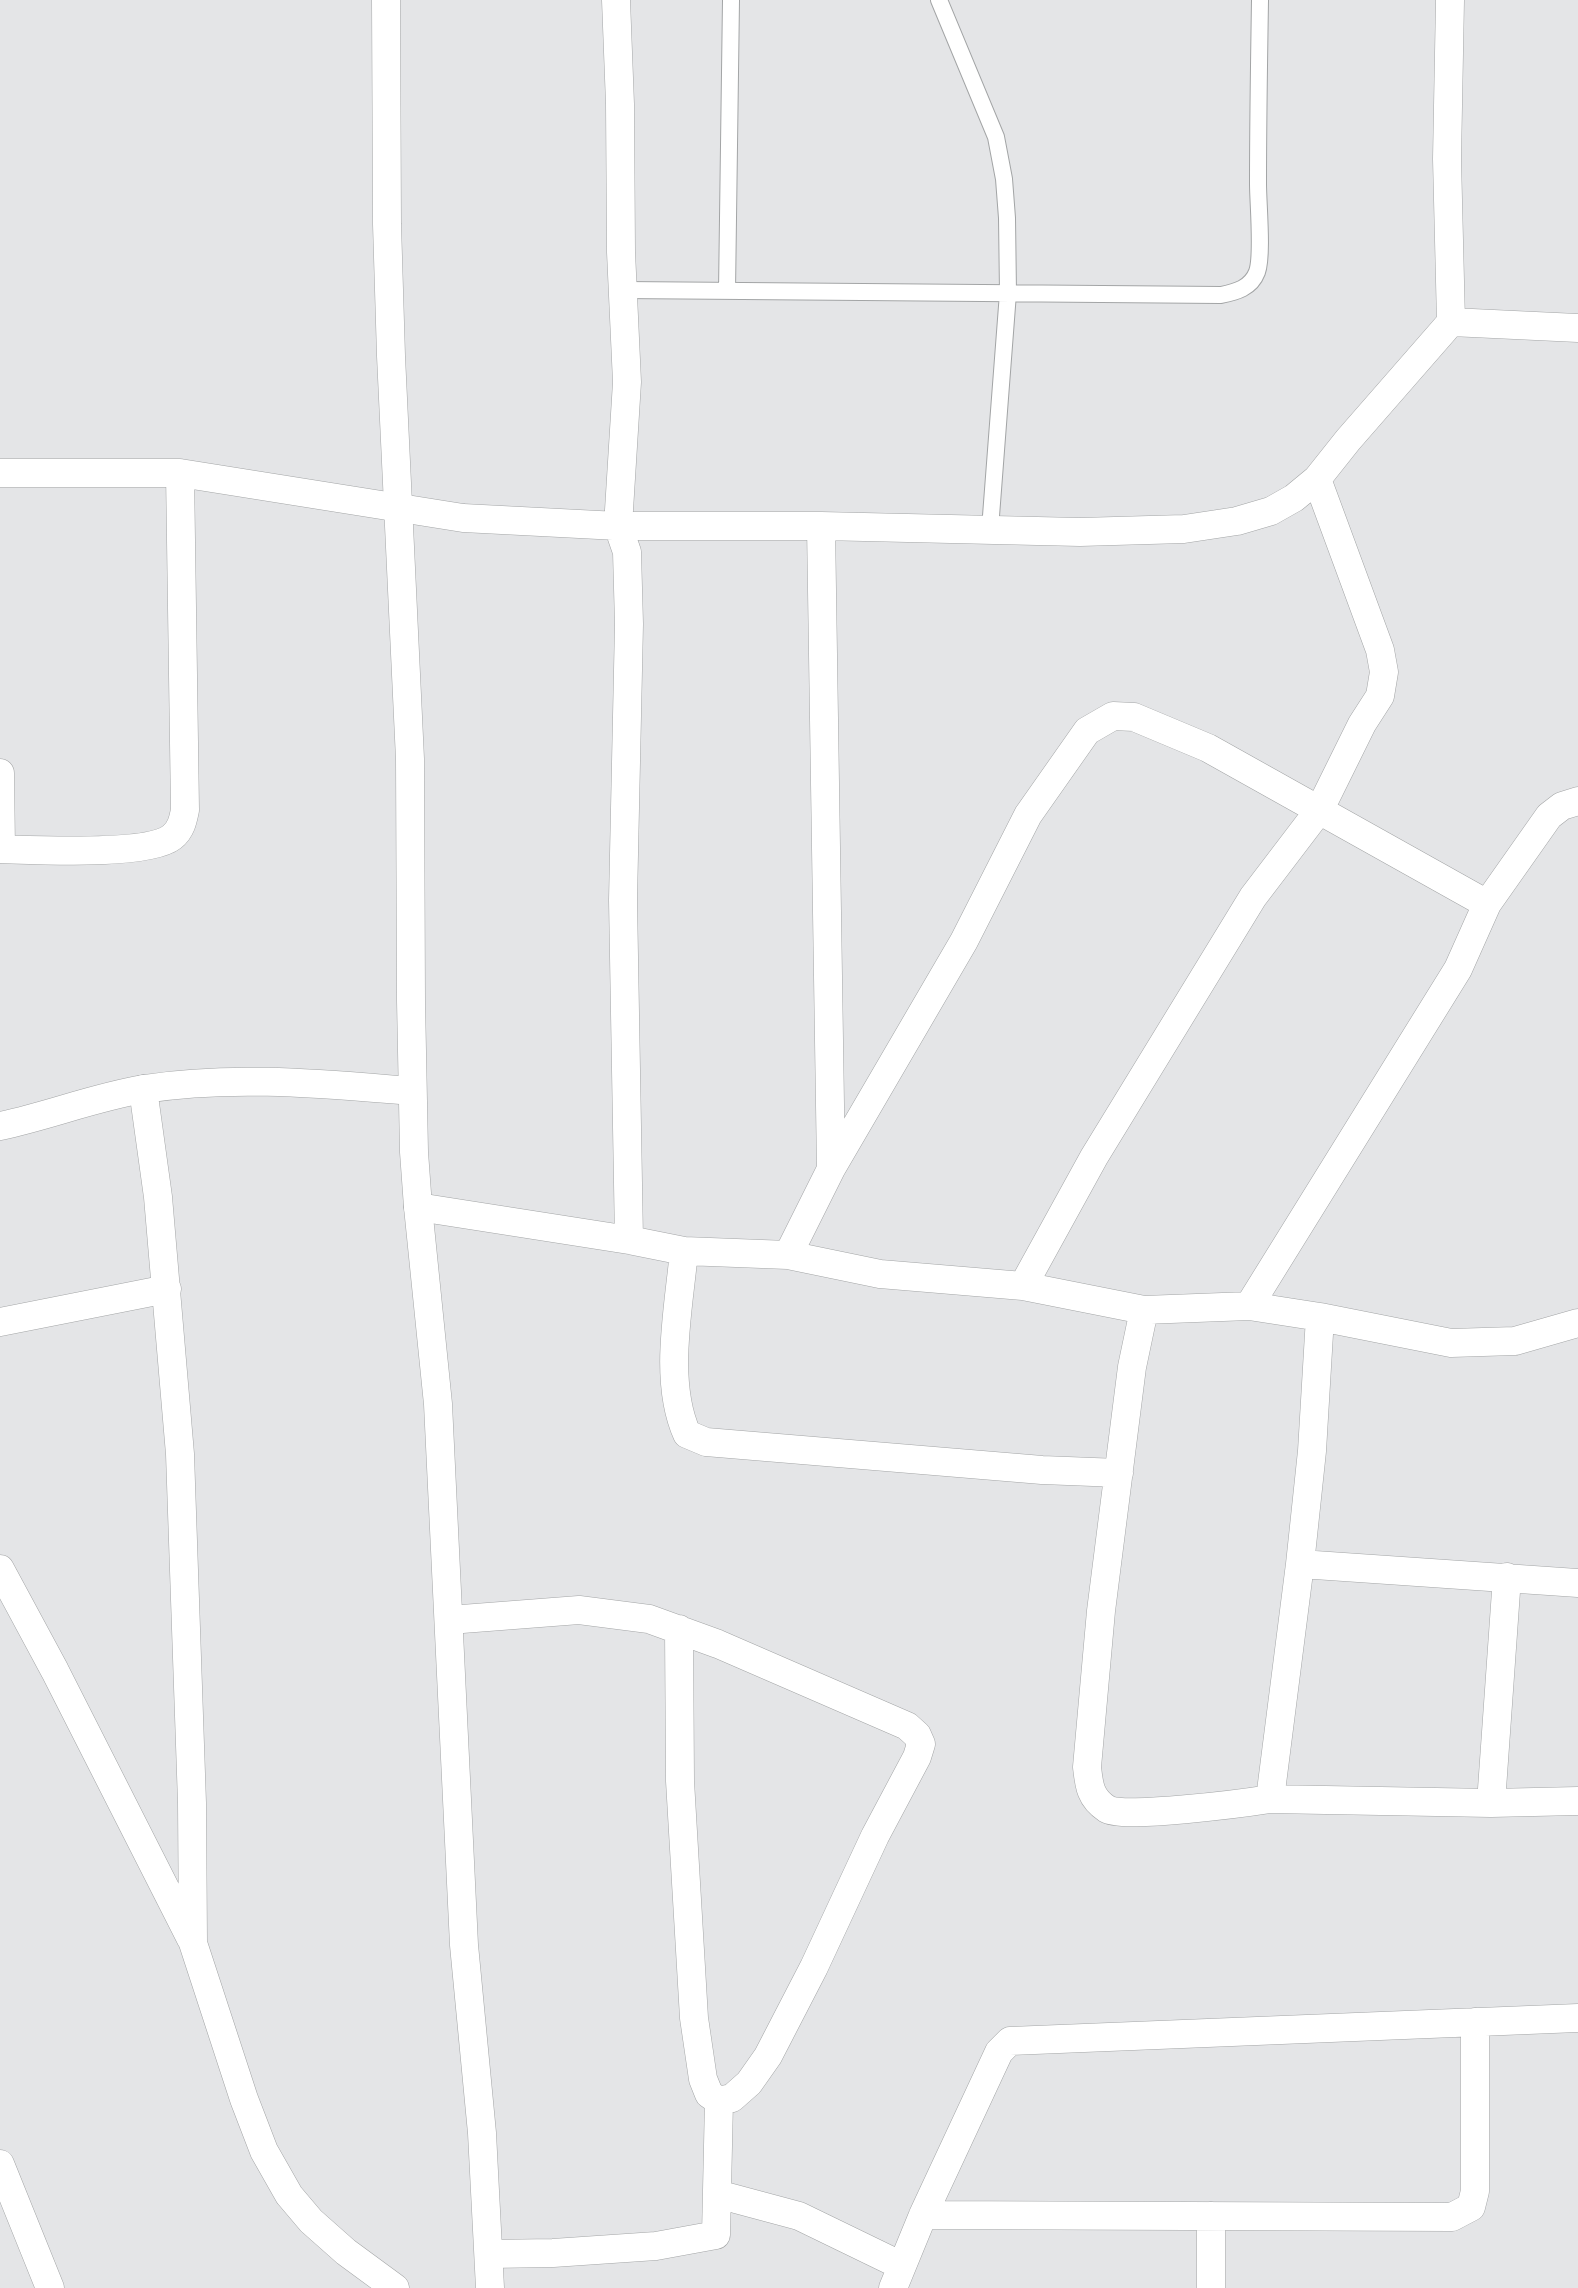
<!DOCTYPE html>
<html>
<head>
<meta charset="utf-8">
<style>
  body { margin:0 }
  canvas { display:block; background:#e4e5e7 }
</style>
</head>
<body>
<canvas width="1578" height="2288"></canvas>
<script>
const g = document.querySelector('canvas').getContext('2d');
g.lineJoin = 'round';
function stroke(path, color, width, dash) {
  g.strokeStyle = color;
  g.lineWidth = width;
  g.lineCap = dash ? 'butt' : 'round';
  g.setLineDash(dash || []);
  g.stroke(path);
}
const lane = new Path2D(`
  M 939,0 L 996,137 L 1004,179 L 1007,218 L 1008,293 L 990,529
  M 623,290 L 1221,295 C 1236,292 1251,288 1257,272 C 1263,256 1258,203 1258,184 C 1258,123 1259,61 1260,0
  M 727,291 L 731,0`);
const street = new Path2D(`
  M 616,0 L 620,104 L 621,252 L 627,382 L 618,526 L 627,552 L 629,624 L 623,900 L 629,1240
  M 1450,0 L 1447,159 L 1451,322
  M 0,473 L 180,473 L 463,518 L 618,526 L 821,526 L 1080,532 L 1184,529 L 1237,521 L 1271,511 L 1294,498 L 1317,479 L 1348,440 L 1451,322 L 1578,328
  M 821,526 L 831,1169
  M 0,773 L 1,849
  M 0,849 C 35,850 148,856 172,837 C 181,830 183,820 185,810 L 180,473
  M 143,1089 L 158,1197 L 180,1454 L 192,1803 L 193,1943 L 244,2099 L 264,2151 L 289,2195 L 311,2221 L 346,2252 L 395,2288
  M 418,1207 L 629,1240 L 684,1251 L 788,1255 L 880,1274 L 1023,1286 L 1144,1310 L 1249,1306 L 1320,1317 L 1451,1343 L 1515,1341 L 1578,1323
  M 684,1251 C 679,1307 663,1381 687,1434 L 706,1442 L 1042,1470 L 1119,1473
  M 788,1255 L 831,1169 L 964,941 L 1028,815 L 1087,731 L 1113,716 L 1134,717 L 1208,748 L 1487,904
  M 1023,1286 L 1094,1157 L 1253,897 L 1320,809 L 1362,724 L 1380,696 L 1384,672 L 1380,650 L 1317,479
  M 1249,1306 L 1458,969 L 1487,904 L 1549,816 L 1562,806 L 1578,801
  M 1144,1310 L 1132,1367 L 1101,1611 L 1087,1767 C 1089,1785 1090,1798 1107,1809 C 1123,1819 1245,1803 1270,1799 L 1300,1564 L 1312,1451 L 1320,1317
  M 0,1322 L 167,1289
  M 1300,1564 L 1578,1583
  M 0,1569 L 55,1671 L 191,1939
  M 449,1620 L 579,1610 L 649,1619 L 718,1644 L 907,1726 L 917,1735 L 921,1744 L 917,1757 L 875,1836 L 814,1967 L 768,2056 L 749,2083 L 732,2098 L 719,2101 L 709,2094 L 703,2079 L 694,2018 L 680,1781 L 679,1629
  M 1270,1799 L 1491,1803 L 1507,1577
  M 1491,1803 L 1578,1801
  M 0,2164 L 50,2288
  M 717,2194 L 799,2216 L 902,2266
  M 923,2215 L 1452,2217 L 1471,2207 L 1475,2191 L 1475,2022
  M 1211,2216 L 1211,2288
  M 489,2254 L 553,2253 L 656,2246 L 716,2235 L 719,2101
  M 893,2288 L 923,2215 L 999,2052 L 1010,2041 L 1578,2018`);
const secondary = new Path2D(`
  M 386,0 L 387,224 L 391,356 L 410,759 L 411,1001 L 414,1152 L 418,1207 L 438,1404 L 464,1945 L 482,2133 L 490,2288
  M 0,1126 C 48,1116 95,1097 144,1089 C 233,1075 323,1084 412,1091`);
stroke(lane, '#a3a5a6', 18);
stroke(street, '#a3a5a6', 29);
stroke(secondary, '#a3a5a6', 29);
stroke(lane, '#fff', 16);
stroke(street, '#fff', 28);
stroke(secondary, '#fff', 28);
</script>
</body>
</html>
